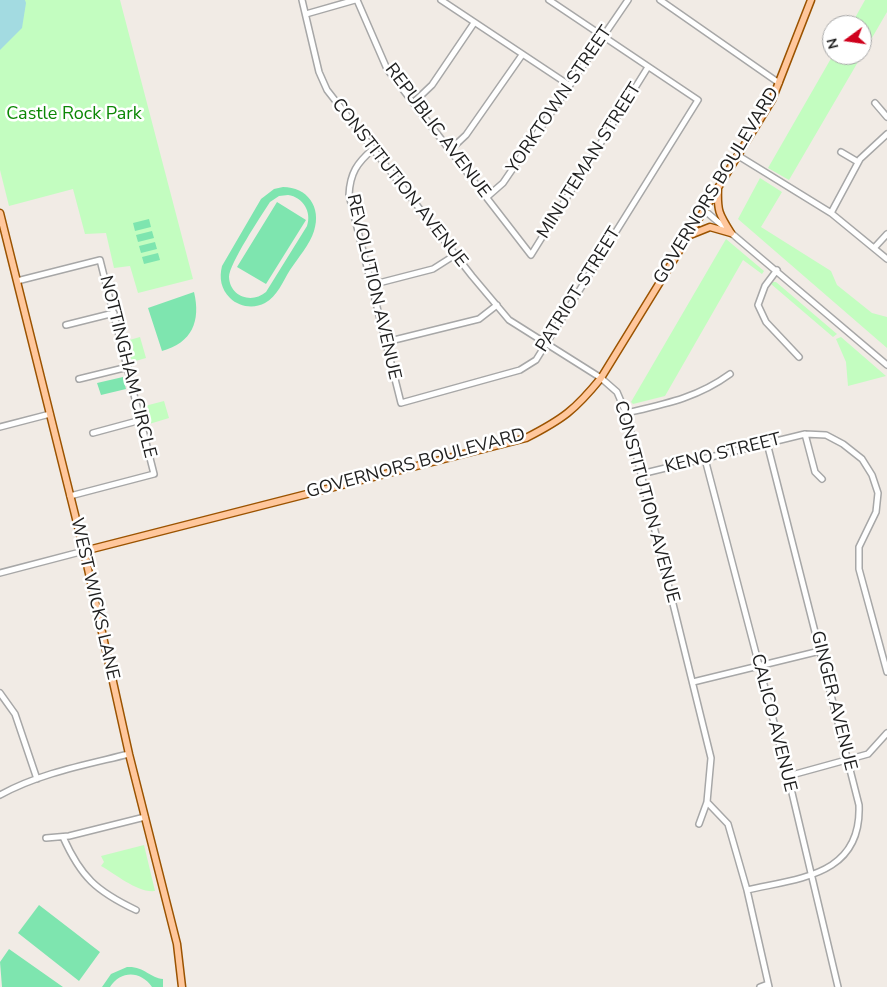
<!DOCTYPE html>
<html>
<head>
<meta charset="utf-8">
<style>
  body { margin:0 }
  #map { position:relative; width:887px; height:987px; overflow:hidden; background:#f1ebe5; font-family:"Nunito Sans",sans-serif }
  canvas { display:block }
  .north { position:absolute; left:822px; top:15px; width:50px; height:50px; box-sizing:border-box; background:#fff; border:1px solid #a6a6a6; border-radius:50%; rotate:256deg; font-size:14px; font-weight:700; line-height:20px; text-align:center; color:#202020 }
  .north::after { content:''; display:block; margin:auto; width:18px; height:22px; background:#cf001c; clip-path:polygon(50% 0,100% 100%,50% 72%,0 100%) }
</style>
</head>
<body>
<div id="map">
<canvas width="887" height="987"></canvas>
<div class="north">N</div>
</div>
<script>
const g = document.querySelector('canvas').getContext('2d');
g.lineJoin = 'round';
function fillPath(path, color) {
  g.fillStyle = color;
  g.fill(path, 'evenodd');
}
function stroke(path, color, width, dash) {
  g.strokeStyle = color;
  g.lineWidth = width;
  g.lineCap = dash ? 'butt' : 'round';
  g.setLineDash(dash || []);
  g.stroke(path);
}
function drawText(font, color, halo, rows, align = 'center') {
  g.font = font + ' "Nunito Sans",sans-serif';
  g.lineWidth = 5;
  g.setLineDash([]);
  g.textBaseline = 'middle';
  g.strokeStyle = halo;
  g.fillStyle = color;
  for (const [text, x, y, turn = 0] of rows) {
    g.save();
    g.translate(x, y);
    g.rotate((+turn || 0) * Math.PI / 180);
    g.textAlign = isNaN(turn) ? turn : align;
    if (halo) g.strokeText(text, 0, 0);
    g.fillText(text, 0, 0);
    g.restore();
  }
}
const park = new Path2D(`
  M 0,0 L 120,0 L 193,279 L 138,293 L 130,266 L 114,268 L 106,233 L 85,234 L 73,189 L 9,206 L 0,170 Z
  M 865,0 L 887,0 L 887,12 L 862,55 L 862,25 L 851,25 Z
  M 833,55 L 862,55 L 789,180 L 768,168 Z
  M 760,178 L 782,192 L 761,227 L 831,271 L 837,285 L 872,313 L 887,317 L 887,348 L 738,219 Z
  M 726,239 L 764,271 L 762,274 L 743,260 L 665,396 L 633,404 L 631,402 Z
  M 773,282 L 776,282 L 837,334 L 833,337 L 771,284 Z
  M 140,337 L 146,358 L 132,362 L 126,341 Z
  M 841,337 L 886,376 L 848,386 L 846,362 L 836,339 Z
  M 164,401 L 169,418 L 146,425 L 141,407 Z
  M 144,845 L 155,891 C 137,893 116,874 101,866 L 104,862 L 101,856 Z`);
const pitch = new Path2D(`
  M 283,187 C 307,187 322,207 314,231 C 310,244 298,258 290,270 C 283,281 277,297 265,303 C 254,309 239,307 230,298 C 221,289 219,278 222,266 L 261,199 L 274,189 ZM 288,195 C 303,197 312,212 307,226 L 266,292 C 252,304 230,297 229,277 C 229,264 261,216 270,202 L 279,196 Z
  M 277,202 L 306,220 L 266,284 L 237,267 Z
  M 149,219 L 151,227 L 135,231 L 133,223 Z
  M 152,231 L 154,238 L 138,242 L 136,235 Z
  M 155,242 L 157,249 L 141,253 L 139,246 Z
  M 158,253 L 160,260 L 144,264 L 142,257 Z
  M 194,292 C 201,321 192,343 162,351 L 148,308 Z
  M 123,377 L 126,389 L 101,395 L 97,383 Z
  M 39,905 L 100,952 L 79,981 L 18,933 Z
  M 9,949 L 63,987 L 2,987 L 0,962 Z
  M 127,967 C 144,966 150,978 163,979 L 163,987 L 152,987 C 141,971 121,970 110,987 L 102,987 L 111,974 Z`);
const water = new Path2D(`
  M 0,0 L 25,0 L 26,3 L 22,28 L 0,50 Z`);
const minor = new Path2D(`
  M 302,0 L 319,72 L 327,90 L 472,276 L 509,320 L 601,378 L 617,392 L 626,413 L 711,758 L 707,802 L 699,824
  M 357,0 L 387,69 L 531,255 L 648,67
  M 441,0 L 569,85
  M 660,0 L 779,83
  M 306,14 L 355,0
  M 413,103 L 432,85 L 474,23
  M 875,103 L 887,117
  M 373,149 C 357,163 350,173 349,195 L 401,403 L 520,370 L 536,360 L 698,100 L 549,0
  M 450,150 L 466,135 L 522,55
  M 841,152 L 858,162
  M 737,155 L 831,213 L 887,259
  M 487,197 L 503,183 L 628,0
  M 704,210 L 887,365
  M 831,213 L 860,159 L 887,134
  M 875,247 L 887,234
  M 777,270 L 765,286 L 758,305 L 766,322 L 799,357
  M 17,281 L 100,260 L 154,474 L 70,496
  M 371,285 L 433,269 L 455,255
  M 66,325 L 114,313
  M 386,342 L 479,319 L 497,305
  M 79,379 L 128,367
  M 626,413 C 665,404 697,398 730,374
  M 0,427 L 50,414
  M 93,433 L 141,420
  M 805,434 L 815,472 L 822,479
  M 705,459 L 788,776 L 838,987
  M 641,474 L 805,434 L 826,435 L 843,444 L 862,459 L 872,475 L 878,493 L 876,512 L 859,547 L 859,569 L 887,672
  M 0,573 L 84,551
  M 693,682 L 820,651
  M 0,693 L 15,714 L 37,779
  M 788,776 L 868,754 L 887,733
  M 0,795 C 40,773 85,765 129,754
  M 707,802 L 728,824 L 747,890 L 769,987
  M 63,837 C 81,877 96,891 136,910
  M 46,838 L 69,836 L 145,817
  M 747,890 C 799,878 862,876 859,805 L 767,443
  M 760,987 L 768,984`);
const major = new Path2D(`
  M 718,188 C 717,211 719,214 731,233
  M 0,213 L 84,551 L 129,754 L 177,944 L 182,987
  M 690,235 L 710,227 L 731,233
  M 84,551 L 526,438 C 563,419 575,410 601,378 L 772,100 L 811,0`);
const streetNames = [
  ["YORKTOWN STREET",560,100,-56],
  ["REPUBLIC AVENUE",437,131,53],
  ["MINUTEMAN STREET",590,161,-58],
  ["CONSTITUTION AVENUE",399,183,52],
  ["GOVERNORS BOULEVARD",717,186,-59],
  ["REVOLUTION AVENUE",373,287,77],
  ["PATRIOT STREET",579,290,-58],
  ["NOTTINGHAM CIRCLE",127,367,76],
  ["KENO STREET",723,454,-14],
  ["GOVERNORS BOULEVARD",416,464,-15],
  ["CONSTITUTION AVENUE",646,502,75],
  ["WEST WICKS LANE",94,599,77],
  ["GINGER AVENUE",833,701,76],
  ["CALICO AVENUE",773,723,76]
];
const parkNames = [
  ["Castle Rock Park",74,115]
];
fillPath(park, '#c3fdc0');
fillPath(pitch, '#7ee5af');
fillPath(water, '#a3dbe1');
stroke(minor, '#a7a7a7', 8);
stroke(major, '#9b5300', 9);
stroke(minor, '#fff', 5);
stroke(major, '#ffc79c', 6);
drawText('18px', '#202020', '#fff', streetNames);
drawText('18px', '#0b8704', '#fff', parkNames);
</script>
</body>
</html>
